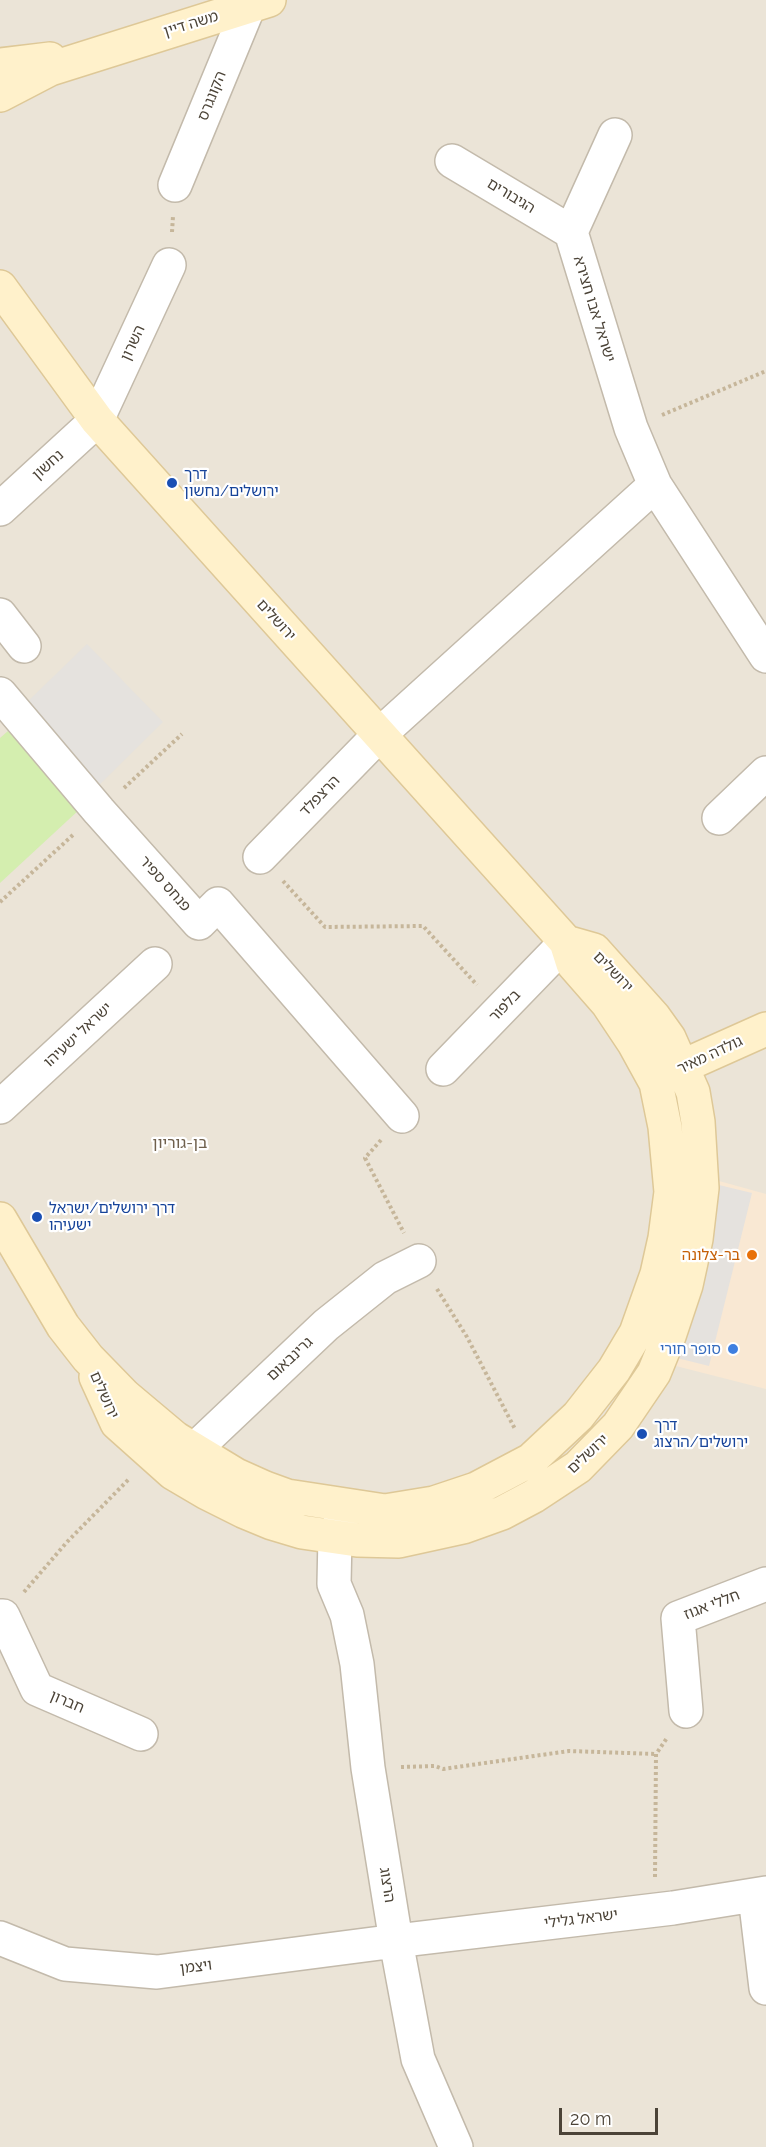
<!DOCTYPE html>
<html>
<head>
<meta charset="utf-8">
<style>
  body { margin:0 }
  #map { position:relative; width:766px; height:2147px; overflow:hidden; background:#f6f2ea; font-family:Raleway,sans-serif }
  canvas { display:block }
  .scale { position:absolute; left:559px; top:2108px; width:99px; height:27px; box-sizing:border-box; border:3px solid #4b4337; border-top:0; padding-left:8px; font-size:18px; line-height:21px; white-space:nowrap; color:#4b4337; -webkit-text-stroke:4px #fff; paint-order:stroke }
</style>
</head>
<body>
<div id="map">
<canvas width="766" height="2147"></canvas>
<div class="scale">20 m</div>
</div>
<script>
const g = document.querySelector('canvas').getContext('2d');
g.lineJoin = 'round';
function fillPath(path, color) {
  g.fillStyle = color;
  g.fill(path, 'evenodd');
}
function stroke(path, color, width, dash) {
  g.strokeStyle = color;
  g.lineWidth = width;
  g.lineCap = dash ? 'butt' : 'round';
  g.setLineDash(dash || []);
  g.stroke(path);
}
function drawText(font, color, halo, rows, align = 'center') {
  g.font = font + ' Raleway,"Noto Sans Hebrew",sans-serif';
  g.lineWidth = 4.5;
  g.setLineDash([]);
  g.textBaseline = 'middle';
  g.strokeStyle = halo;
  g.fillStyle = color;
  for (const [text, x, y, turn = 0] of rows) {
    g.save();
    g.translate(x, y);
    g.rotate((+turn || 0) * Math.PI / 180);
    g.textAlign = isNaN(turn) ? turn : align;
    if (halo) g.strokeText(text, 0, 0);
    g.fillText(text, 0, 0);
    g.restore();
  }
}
const residential = new Path2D(`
  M 0,0 L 766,0 L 766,2147 L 0,2147 Z`);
const commercial = new Path2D(`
  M 719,1181 L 766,1194 L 766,1389 L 672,1365 Z`);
const green = new Path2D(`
  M 8,731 L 80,809 L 0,883 L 0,738 Z`);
const parking = new Path2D(`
  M 87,644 L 163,722 L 96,788 L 20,709 Z
  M 719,1185 L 752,1193 L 709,1366 L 677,1358 Z`);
const path = new Path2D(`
  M 172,232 L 173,216
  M 662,415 L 766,371
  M 124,788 L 182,734
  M 283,881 L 325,927 L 423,926 L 477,985
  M 0,902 L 74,834
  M 381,1140 L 365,1158 L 404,1233
  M 437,1289 L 467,1337 L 515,1429
  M 24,1592 L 67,1542 L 129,1479
  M 401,1767 L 435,1766 L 443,1769 L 569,1751 L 656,1754
  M 655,1877 L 656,1754 L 667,1738`);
const street = new Path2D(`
  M 615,135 L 571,232 L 631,428 L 655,485 L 766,656
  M 452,161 L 571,232
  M 175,185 L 249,6
  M 0,509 L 97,420 L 169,265
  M 0,615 L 24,646
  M 0,694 L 99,811 L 199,923 L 218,904 L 402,1116
  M 719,818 L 766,773
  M 260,857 L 379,735 L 655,485
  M 443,1069 L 566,942
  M 0,1107 L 155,964
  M 176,1470 L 194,1450 L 326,1325 L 385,1278 L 419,1261
  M 345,1510 L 335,1536 L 334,1584 L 347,1615 L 357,1664 L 368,1768 L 396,1941 L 418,2059 L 456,2147
  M 0,1616 L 3,1616 L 37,1689 L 141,1734
  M 686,1711 L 678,1618 L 766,1584
  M 755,1896 L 766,1988
  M 0,1938 L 65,1964 L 157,1972 L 396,1941 L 673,1908 L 766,1893`);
const secondary = new Path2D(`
  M 0,65 L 50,59
  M 0,95 L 50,69 L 269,0
  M 0,287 L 97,420 L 566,942 L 573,964 L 608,1004 L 634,1043 L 656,1083 L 665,1127 L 671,1192 L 665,1238 L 657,1274 L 636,1333 L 614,1370 L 578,1416 L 531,1460 L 476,1489 L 434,1503 L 385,1511 L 287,1496 L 265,1488 L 236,1475 L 175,1438 L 125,1396 L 88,1358 L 63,1326 L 0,1219
  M 662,1079 L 681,1067 L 766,1029
  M 96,1377 L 117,1423 L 173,1473 L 207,1493 L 243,1511 L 272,1523 L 302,1532 L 357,1540 L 399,1541 L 463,1527 L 502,1513 L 534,1496 L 578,1467 L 618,1426 L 654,1373 L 669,1336 L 686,1285 L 696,1239 L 702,1188 L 698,1122 L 693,1092 L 669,1038 L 654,1017 L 594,950 L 566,942`);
const markers = [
  [172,483,6,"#1a4fb4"],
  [37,1217,6,"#1a4fb4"],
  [752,1255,6,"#e8710a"],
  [733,1349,6,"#3f7fe0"],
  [642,1434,6,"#1a4fb4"]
];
const streetNames = [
  ["משה דיין",191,24,-17],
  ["הקונגרס",212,96,-68],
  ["הגיבורים",511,196,31],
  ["ישראל אבו חצירא",594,309,73],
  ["השרון",133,343,-65],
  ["נחשון",48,465,-42],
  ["ירושלים",276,620,48],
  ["הרצפלד",320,796,-46],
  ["פנחס ספיר",165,884,48],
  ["ירושלים",613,972,46],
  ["בלפור",505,1006,-46],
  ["ישראל ישעיהו",78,1035,-43],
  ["גולדה מאיר",710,1055,-25],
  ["גרינבאום",290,1359,-43],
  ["ירושלים",104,1395,66],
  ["ירושלים",588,1454,-43],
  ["חללי אגוז",712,1605,-21],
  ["חברון",67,1702,23],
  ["הרצוג",387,1885,81],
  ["ישראל גלילי",581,1919,-7],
  ["ויצמן",196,1967,-7]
];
const transitNames = [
  ["דרך",184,474],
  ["ירושלים/נחשון",184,491],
  ["דרך ירושלים/ישראל",49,1208],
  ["ישעיהו",49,1225],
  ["דרך",654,1425],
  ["ירושלים/הרצוג",654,1442]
];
const foodNames = [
  ["בר-צלונה",740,1255]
];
const shopNames = [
  ["סופר חורי",721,1349]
];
const neighbourhoodNames = [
  ["בן-גוריון",180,1143]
];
fillPath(residential, '#ebe4d7');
fillPath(commercial, '#f9e8d3');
fillPath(green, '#d4eeaf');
fillPath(parking, '#e5e2de');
stroke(street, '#c3baab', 36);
stroke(secondary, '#dec897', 36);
stroke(path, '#c6b69a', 4, [3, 3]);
stroke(street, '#fff', 33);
stroke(secondary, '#fff1cb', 33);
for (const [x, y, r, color] of markers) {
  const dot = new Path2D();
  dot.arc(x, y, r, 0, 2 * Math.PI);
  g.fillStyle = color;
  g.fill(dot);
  stroke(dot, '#fff', 2);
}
drawText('15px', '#4b4337', '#fff', streetNames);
drawText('15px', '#164399', '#fff', transitNames, 'left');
drawText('15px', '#c56008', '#fff', foodNames, 'right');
drawText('15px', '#366cbe', '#fff', shopNames, 'right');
drawText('16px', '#6f604d', '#fff', neighbourhoodNames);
</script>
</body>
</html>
